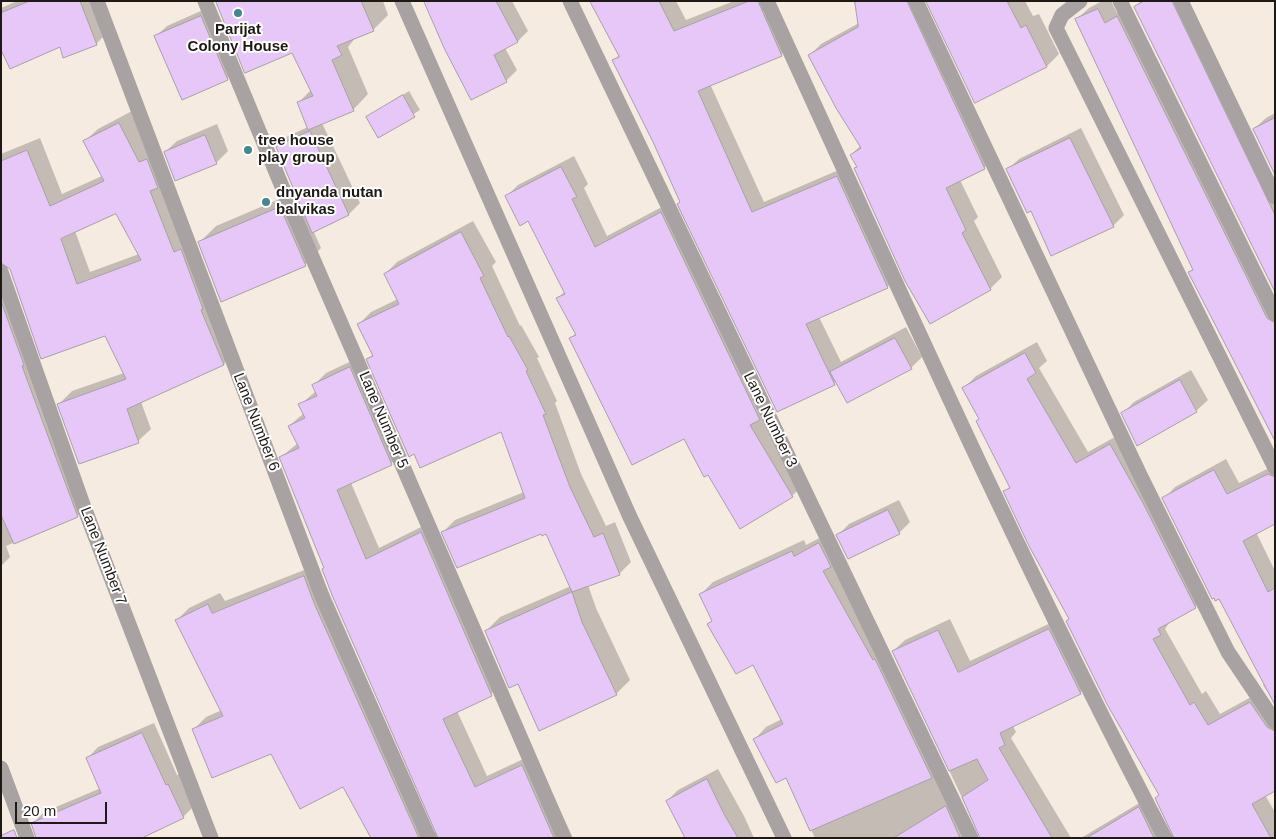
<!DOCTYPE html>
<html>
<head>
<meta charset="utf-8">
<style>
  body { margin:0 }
  #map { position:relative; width:1276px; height:839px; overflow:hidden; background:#f6ebe1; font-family:Helvetica,sans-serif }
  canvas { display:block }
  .frame { position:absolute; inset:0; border:2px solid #1d1915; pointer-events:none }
  .scale { position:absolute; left:15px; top:802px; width:92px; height:22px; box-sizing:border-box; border:2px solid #1d1915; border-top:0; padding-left:6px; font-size:15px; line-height:18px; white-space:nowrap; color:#1d1915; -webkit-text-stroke:4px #fff; paint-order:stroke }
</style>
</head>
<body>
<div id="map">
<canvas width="1276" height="839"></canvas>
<div class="frame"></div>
<div class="scale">20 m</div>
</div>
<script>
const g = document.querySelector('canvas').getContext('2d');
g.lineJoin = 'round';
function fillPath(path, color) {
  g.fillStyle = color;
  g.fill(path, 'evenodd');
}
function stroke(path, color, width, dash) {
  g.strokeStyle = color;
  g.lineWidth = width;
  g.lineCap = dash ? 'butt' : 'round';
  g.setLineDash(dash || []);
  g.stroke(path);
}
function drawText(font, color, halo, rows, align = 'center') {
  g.font = font + ' Helvetica,sans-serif';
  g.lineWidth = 4;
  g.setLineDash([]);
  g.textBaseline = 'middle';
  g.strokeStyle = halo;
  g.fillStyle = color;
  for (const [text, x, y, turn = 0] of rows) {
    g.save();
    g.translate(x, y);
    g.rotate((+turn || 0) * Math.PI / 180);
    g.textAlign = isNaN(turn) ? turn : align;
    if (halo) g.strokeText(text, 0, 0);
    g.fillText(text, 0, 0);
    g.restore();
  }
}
const shadow = new Path2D(`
  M 17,1 L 95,1 L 107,33 L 96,44 L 1,47 L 1,8 Z
  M 217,1 L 383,1 L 388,15 L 373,30 L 356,37 L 348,47 L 368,94 L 353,110 L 322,123 L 360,203 L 349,214 L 313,230 L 321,248 L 305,265 L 200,242 L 216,226 L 296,192 L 277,147 L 288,136 L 308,127 L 298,103 L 311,90 L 292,51 Z
  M 427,1 L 512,1 L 528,31 L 518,41 L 505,48 L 517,70 L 506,81 L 472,98 Z
  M 592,1 L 676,1 L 686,20 L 734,1 L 772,1 L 760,16 L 776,8 L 792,44 L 781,55 L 710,84 L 764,202 L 848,166 L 898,276 L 887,287 L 819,317 L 841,362 L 906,327 L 922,357 L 911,368 L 837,382 L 778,410 L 654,141 L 613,61 L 619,55 Z
  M 854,1 L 923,1 L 996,156 L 984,168 L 960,180 L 978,217 L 974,221 L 1002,277 L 990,289 L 855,169 L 858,166 L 851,155 L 861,145 L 809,56 L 821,44 L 859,23 Z
  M 928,1 L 1025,1 L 1033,16 L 1039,14 L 1059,54 L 1047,66 Z
  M 1102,1 L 1111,1 L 1117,13 L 1129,6 L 1275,300 L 1275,440 L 1189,272 L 1194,268 L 1077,19 L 1089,8 Z
  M 1141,1 L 1188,1 L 1275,183 L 1275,290 L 1135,7 Z
  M 212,6 L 238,68 L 227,79 L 155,37 L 167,26 Z
  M 409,91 L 420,110 L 378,137 L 367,117 Z
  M 132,111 L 236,351 L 224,364 L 141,402 L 151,429 L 138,441 L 79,463 L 59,404 L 72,391 L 124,373 L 106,334 L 5,263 L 90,503 L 77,516 L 6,546 L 10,557 L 1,566 L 1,154 L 40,138 L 62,194 L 102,176 L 85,141 L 98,129 ZM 117,212 L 139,254 L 90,272 L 75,231 Z
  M 1275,113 L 1275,172 L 1254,129 L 1266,118 Z
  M 217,124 L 228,151 L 217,162 L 176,179 L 165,152 L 177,141 Z
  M 1081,128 L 1124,215 L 1113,226 L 1007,170 L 1019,159 Z
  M 574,156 L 588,184 L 584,188 L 607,236 L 673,201 L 804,484 L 792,496 L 685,437 L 570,339 L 576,333 L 558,298 L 565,291 L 529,220 L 506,197 L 518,185 Z
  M 473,221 L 496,262 L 492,266 L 520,326 L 521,325 L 539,357 L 537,358 L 557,401 L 555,403 L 581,474 L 606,526 L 615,522 L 631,562 L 619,574 L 588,585 L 596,608 L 630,680 L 616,694 L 518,682 L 486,631 L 500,617 L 571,586 L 547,533 L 443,532 L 455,520 L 524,492 L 501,431 L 368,359 L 373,354 L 359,324 L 371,312 L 398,299 L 385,274 L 397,262 Z
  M 1037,342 L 1047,361 L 1039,368 L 1088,452 L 1122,433 L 1207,595 L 1195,607 L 1171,620 L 1165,629 L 1202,694 L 1206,691 L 1220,714 L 1262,691 L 1275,724 L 1275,789 L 1265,795 L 1275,812 L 1275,838 L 1081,838 L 1151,796 L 1171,834 L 1176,835 L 1160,795 L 1005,492 L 1010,486 L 980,418 L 964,388 L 976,376 Z
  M 362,356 L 403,451 L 391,464 L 351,483 L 379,548 L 433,521 L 503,682 L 491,694 L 457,711 L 487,776 L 534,754 L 573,838 L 372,838 L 343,785 L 272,752 L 194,729 L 206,717 L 222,710 L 177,620 L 189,608 L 220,593 L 225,601 L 317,565 L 432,830 L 439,835 L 325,568 L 281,457 L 298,443 L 289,426 L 304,413 L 300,405 L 316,391 L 314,385 L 326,373 Z
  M 1191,370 L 1208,400 L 1196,411 L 1123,413 L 1134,402 Z
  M 1226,459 L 1239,483 L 1275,465 L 1275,523 L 1256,532 L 1275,571 L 1275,703 L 1263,685 L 1264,683 L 1219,598 L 1164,499 L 1175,487 Z
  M 899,500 L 910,522 L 899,533 L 838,535 L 849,524 Z
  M 831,532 L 964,838 L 815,838 L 787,776 L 755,739 L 766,727 L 782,719 L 753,663 L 708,624 L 713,620 L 701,594 L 713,582 L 804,540 L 806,545 Z
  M 1061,618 L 1092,681 L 1080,693 L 1013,726 L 1016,732 L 1011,738 L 1071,838 L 981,838 L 893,651 L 905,640 L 950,619 L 970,661 Z
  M 154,723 L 177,775 L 179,774 L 194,806 L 183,817 L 33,823 L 44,812 L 101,788 L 87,759 L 98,747 Z
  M 718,769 L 744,816 L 754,838 L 686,838 L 667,801 L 678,790 Z`);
const building = new Path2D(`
  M 30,1 L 80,1 L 97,45 L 63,58 L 60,47 L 10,69 L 1,50 L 1,13 Z
  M 216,1 L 361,1 L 374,31 L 337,46 L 342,55 L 332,60 L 354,111 L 308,130 L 297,102 L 313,96 L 292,53 L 245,73 Z
  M 424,1 L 496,1 L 518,42 L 494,55 L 507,82 L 471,100 L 445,50 Z
  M 590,1 L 659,1 L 674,31 L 749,1 L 758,1 L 782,56 L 698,91 L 752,212 L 837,176 L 888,288 L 806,324 L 835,385 L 777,412 L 677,204 L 680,202 L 653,142 L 612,60 L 619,57 Z
  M 855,1 L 907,1 L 985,169 L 946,188 L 966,230 L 962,233 L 991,290 L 930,324 L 905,281 L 854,168 L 857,167 L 850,155 L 861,148 L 836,108 L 808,55 L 858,27 Z
  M 926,1 L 1007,1 L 1021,28 L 1026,25 L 1047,67 L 975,103 Z
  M 1144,1 L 1172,1 L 1275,215 L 1275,292 L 1134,7 Z
  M 1098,9 L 1105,23 L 1117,16 L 1267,318 L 1275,323 L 1275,441 L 1188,272 L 1193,270 L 1075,19 Z
  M 201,16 L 228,80 L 182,100 L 154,36 Z
  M 403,95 L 415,117 L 378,138 L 366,117 Z
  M 1275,118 L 1275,175 L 1253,129 Z
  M 119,123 L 139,162 L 147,159 L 158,188 L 150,191 L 174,252 L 181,249 L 203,309 L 201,310 L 224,365 L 127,409 L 139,443 L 79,464 L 57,404 L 126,379 L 105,336 L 41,359 L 10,269 L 1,263 L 1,161 L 27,150 L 50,206 L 104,181 L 83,141 ZM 116,214 L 141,260 L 77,284 L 61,239 Z
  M 310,131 L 349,215 L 312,233 L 276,147 Z
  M 205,135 L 217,164 L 175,181 L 164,152 Z
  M 1070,138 L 1114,227 L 1051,256 L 1031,211 L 1027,213 L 1006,169 Z
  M 561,167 L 577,197 L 572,199 L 595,247 L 661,212 L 760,420 L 750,425 L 793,497 L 740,529 L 708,475 L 704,477 L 684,439 L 632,465 L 569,338 L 576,335 L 556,298 L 565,294 L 528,221 L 520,226 L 505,196 Z
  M 280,207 L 306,266 L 221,302 L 198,242 Z
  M 461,232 L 484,276 L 480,278 L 508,337 L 509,336 L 528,370 L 526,371 L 546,414 L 543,415 L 570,487 L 594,537 L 603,533 L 620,575 L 572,592 L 546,534 L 542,536 L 541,534 L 457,568 L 441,532 L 525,498 L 501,432 L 420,468 L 414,454 L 409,457 L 366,359 L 373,356 L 357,324 L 399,304 L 384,274 Z
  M 1,301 L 24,365 L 22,366 L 78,517 L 14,544 L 1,515 Z
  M 895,338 L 912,369 L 847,403 L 830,372 Z
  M 1025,353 L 1036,373 L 1027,379 L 1076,463 L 1110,444 L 1143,503 L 1196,608 L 1158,629 L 1161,635 L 1153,639 L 1190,705 L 1194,702 L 1208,725 L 1250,702 L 1267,727 L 1275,731 L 1275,791 L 1252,804 L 1271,838 L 1174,838 L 1155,798 L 1159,795 L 1108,706 L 1066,621 L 1069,619 L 1029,546 L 1003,491 L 1010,488 L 976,421 L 979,419 L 962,388 Z
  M 350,367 L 392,465 L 337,490 L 366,559 L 421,532 L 492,696 L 443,719 L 475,787 L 522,765 L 554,838 L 438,838 L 332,595 L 322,569 L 324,568 L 279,457 L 299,448 L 288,426 L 305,418 L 298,404 L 317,396 L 312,385 Z
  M 1180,380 L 1197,412 L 1137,446 L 1121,413 Z
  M 1214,470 L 1227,494 L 1268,474 L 1275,477 L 1275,524 L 1243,541 L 1268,592 L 1275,588 L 1275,705 L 1219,599 L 1215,601 L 1214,598 L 1212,599 L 1162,498 Z
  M 888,510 L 900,534 L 848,559 L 836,535 Z
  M 819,543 L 831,567 L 823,571 L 873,660 L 875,659 L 932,778 L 810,831 L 786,778 L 776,783 L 753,739 L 783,724 L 753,665 L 736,674 L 707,624 L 712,621 L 699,594 L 792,551 L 794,556 Z
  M 304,576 L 314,603 L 419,838 L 371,838 L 343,787 L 300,809 L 271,754 L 212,778 L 192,729 L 223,716 L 175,620 L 208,604 L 212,613 Z
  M 572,592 L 582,622 L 617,695 L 539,731 L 518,684 L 509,688 L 485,631 Z
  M 1049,629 L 1081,694 L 1000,733 L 1005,745 L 999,748 L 1052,838 L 980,838 L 962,797 L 988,780 L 977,759 L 949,771 L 892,651 L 938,630 L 958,672 Z
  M 142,733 L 166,785 L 168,784 L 184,818 L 142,838 L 36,838 L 31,823 L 101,793 L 86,758 Z
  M 707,779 L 724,814 L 738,838 L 685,838 L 666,801 Z
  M 946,806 L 960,838 L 894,838 Z
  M 1139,807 L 1154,838 L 1087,838 Z
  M 14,830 L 17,838 L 1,838 L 1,836 Z`);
const minor = new Path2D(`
  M 97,1 L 323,599 L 429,838
  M 205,1 L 293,213 L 564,838
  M 402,1 L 630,517 L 784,838
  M 570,1 L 971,838
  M 767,1 C 896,282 1021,564 1165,838
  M 916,1 L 1140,475 L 1228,652 L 1275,722
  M 1080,1 L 1062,15 L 1056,28 L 1275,468
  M 1120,1 L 1275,314
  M 1181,1 L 1275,197
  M 1,272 L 82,502 L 211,838
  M 1,768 L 27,838`);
const markers = [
  [238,13,5,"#41898c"],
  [248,150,5,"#41898c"],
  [266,202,5,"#41898c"]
];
const poiNames = [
  ["Parijat",238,30,"center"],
  ["Colony House",238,47,"center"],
  ["tree house",258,141],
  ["play group",258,158],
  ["dnyanda nutan",276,193],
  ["balvikas",276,210]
];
const streetNames = [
  ["Lane Number 5",383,420,67],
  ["Lane Number 3",770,420,64],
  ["Lane Number 6",256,422,69],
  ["Lane Number 7",103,556,69]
];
fillPath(shadow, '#0003');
fillPath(building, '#e7c7f8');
stroke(building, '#a69faa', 1);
stroke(minor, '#a9a2a2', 15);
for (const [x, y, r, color] of markers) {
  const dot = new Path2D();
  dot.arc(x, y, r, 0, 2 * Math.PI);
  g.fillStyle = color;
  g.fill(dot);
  stroke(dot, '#fff', 2);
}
drawText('bold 15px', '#1d1915', '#fff', poiNames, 'left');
drawText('15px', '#1d1915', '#fff', streetNames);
</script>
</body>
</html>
